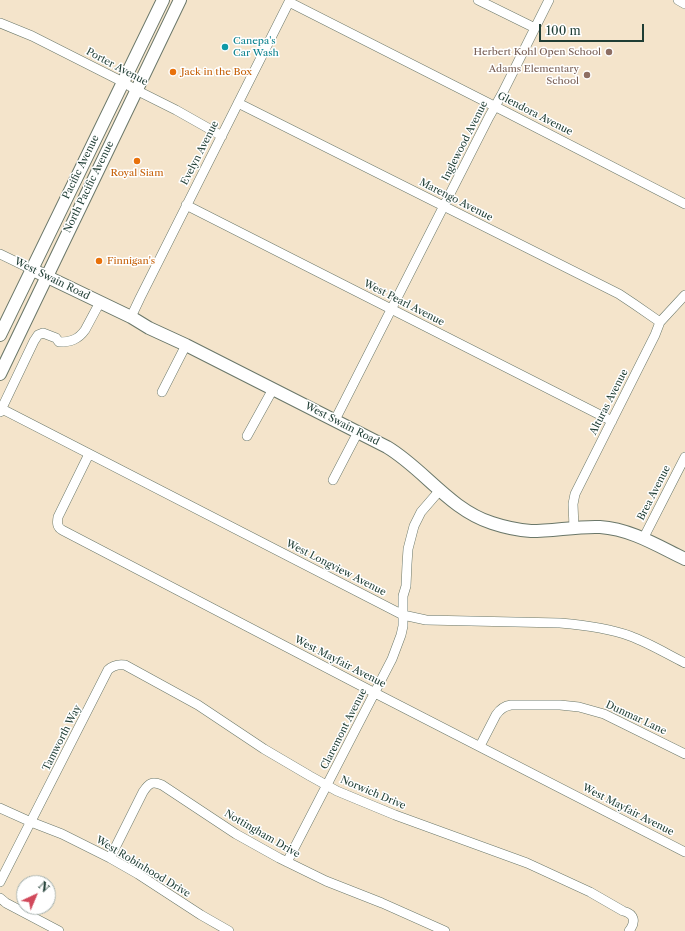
<!DOCTYPE html>
<html>
<head>
<meta charset="utf-8">
<style>
  body { margin:0 }
  #map { position:relative; width:685px; height:931px; overflow:hidden; background:#f4e4cb; font-family:"Libre Caslon Text",serif }
  canvas { display:block }
  .north { position:absolute; left:16px; top:875px; width:40px; height:40px; box-sizing:border-box; background:#fff; border:1px solid #a5b1ae; border-radius:50%; rotate:44deg; font-size:11px; font-weight:700; line-height:16px; text-align:center; color:#1f3d34 }
  .north::after { content:''; display:block; margin:auto; width:14px; height:18px; background:#d1495b; clip-path:polygon(50% 0,100% 100%,50% 72%,0 100%) }
  .scale { position:absolute; left:539px; top:24px; width:105px; height:18px; box-sizing:border-box; border:2px solid #1f3d34; border-top:0; padding-left:5px; font-size:12px; line-height:14px; white-space:nowrap; color:#1f3d34; -webkit-text-stroke:3px #fff; paint-order:stroke }
</style>
</head>
<body>
<div id="map">
<canvas width="685" height="931"></canvas>
<div class="north">N</div>
<div class="scale">100 m</div>
</div>
<script>
const g = document.querySelector('canvas').getContext('2d');
g.lineJoin = 'round';
function stroke(path, color, width, dash) {
  g.strokeStyle = color;
  g.lineWidth = width;
  g.lineCap = dash ? 'butt' : 'round';
  g.setLineDash(dash || []);
  g.stroke(path);
}
function drawText(font, color, halo, rows, align = 'center') {
  g.font = font + ' "Libre Caslon Text",serif';
  g.lineWidth = 3;
  g.setLineDash([]);
  g.textBaseline = 'middle';
  g.strokeStyle = halo;
  g.fillStyle = color;
  for (const [text, x, y, turn = 0] of rows) {
    g.save();
    g.translate(x, y);
    g.rotate((+turn || 0) * Math.PI / 180);
    g.textAlign = isNaN(turn) ? turn : align;
    if (halo) g.strokeText(text, 0, 0);
    g.fillText(text, 0, 0);
    g.restore();
  }
}
const minor = new Path2D(`
  M 478,0 L 535,28
  M 678,0 L 685,4
  M 289,2 L 504,111 L 685,204
  M 0,23 L 32,36 L 123,82 L 136,90 L 176,110 L 222,136
  M 238,103 L 619,294 L 634,304 L 660,322
  M 186,205 L 612,421
  M 0,254 L 31,269
  M 131,317 L 140,298 L 290,0
  M 162,392 L 186,345
  M 0,408 L 403,615 L 426,620 L 560,623 C 583,625 608,628 630,636 C 649,643 667,654 685,663
  M 0,412 L 34,341 L 38,335 L 43,333 L 56,338 L 59,342 C 70,342 78,340 85,330 L 100,302
  M 335,420 L 489,117 L 502,94 L 549,0
  M 247,436 L 273,389
  M 89,454 L 58,517 C 57,523 57,527 62,530 L 375,693 L 685,852
  M 333,480 L 358,432
  M 574,528 L 573,504 L 575,494 L 655,335 L 660,322 L 685,295
  M 643,539 L 685,457
  M 480,746 L 496,715 C 500,709 504,706 511,705 L 560,705 L 579,707 L 604,714 L 685,754
  M 0,808 L 31,822 L 62,834 L 110,858 L 138,874 L 201,915 L 229,931
  M 110,858 L 143,792 C 149,783 152,781 162,785 L 236,834 L 279,858 L 326,881 L 382,903 L 445,931
  M 287,862 L 392,659 L 401,635 L 403,626 L 403,596 L 406,586 L 407,564 L 408,549 L 414,526 L 421,512 L 440,490
  M 0,882 L 108,670 C 113,665 118,664 125,665 L 198,705 L 264,749 L 310,776 L 337,791 L 395,815 L 527,863 L 590,892 L 623,911 C 635,914 636,922 629,931
  M 0,898 L 6,903 L 59,931`);
const major = new Path2D(`
  M 31,269 L 131,317 L 149,328 L 186,345 L 387,447 C 424,469 449,509 492,523 C 504,527 517,530 531,531 C 554,531 577,526 600,527 C 631,529 658,546 685,559
  M 0,335 L 163,0
  M 0,374 L 180,0`);
const markers = [
  [225,47,4,"#0f9aa8"],
  [609,52,4,"#8d6e63"],
  [173,72,4,"#e8710a"],
  [587,75,4,"#8d6e63"],
  [137,161,4,"#e8710a"],
  [99,261,4,"#e8710a"]
];
const cultureNames = [
  ["Canepa's",233,41],
  ["Car Wash",233,53]
];
const educationNames = [
  ["Herbert Kohl Open School",601,52],
  ["Adams Elementary",579,69],
  ["School",579,81]
];
const streetNames = [
  ["Porter Avenue",117,67,28],
  ["Glendora Avenue",535,114,27],
  ["Inglewood Avenue",465,141,-63],
  ["Evelyn Avenue",200,153,-63],
  ["Pacific Avenue",81,167,-64],
  ["North Pacific Avenue",89,187,-64],
  ["Marengo Avenue",456,200,27],
  ["West Swain Road",52,279,26],
  ["West Pearl Avenue",404,303,27],
  ["Alturas Avenue",609,402,-63],
  ["West Swain Road",342,424,27],
  ["Brea Avenue",654,493,-63],
  ["West Longview Avenue",336,568,27],
  ["West Mayfair Avenue",340,662,27],
  ["Dunmar Lane",636,718,25],
  ["Claremont Avenue",344,729,-63],
  ["Tamworth Way",62,738,-63],
  ["Norwich Drive",373,793,23],
  ["West Mayfair Avenue",628,810,27],
  ["Nottingham Drive",262,834,30],
  ["West Robinhood Drive",143,867,31]
];
const foodNames = [
  ["Jack in the Box",181,72],
  ["Royal Siam",137,173,"center"],
  ["Finnigan's",107,261]
];
stroke(minor, '#6a7769', 10);
stroke(major, '#6a7769', 14);
stroke(minor, '#fff', 9);
stroke(major, '#fff', 12);
for (const [x, y, r, color] of markers) {
  const dot = new Path2D();
  dot.arc(x, y, r, 0, 2 * Math.PI);
  g.fillStyle = color;
  g.fill(dot);
  stroke(dot, '#fff', 1.5);
}
drawText('10px', '#0d838f', '#fff', cultureNames, 'left');
drawText('10px', '#785e54', '#fff', educationNames, 'right');
drawText('10px', '#1f3d34', '#fff', streetNames);
drawText('10px', '#c56008', '#fff', foodNames, 'left');
</script>
</body>
</html>
